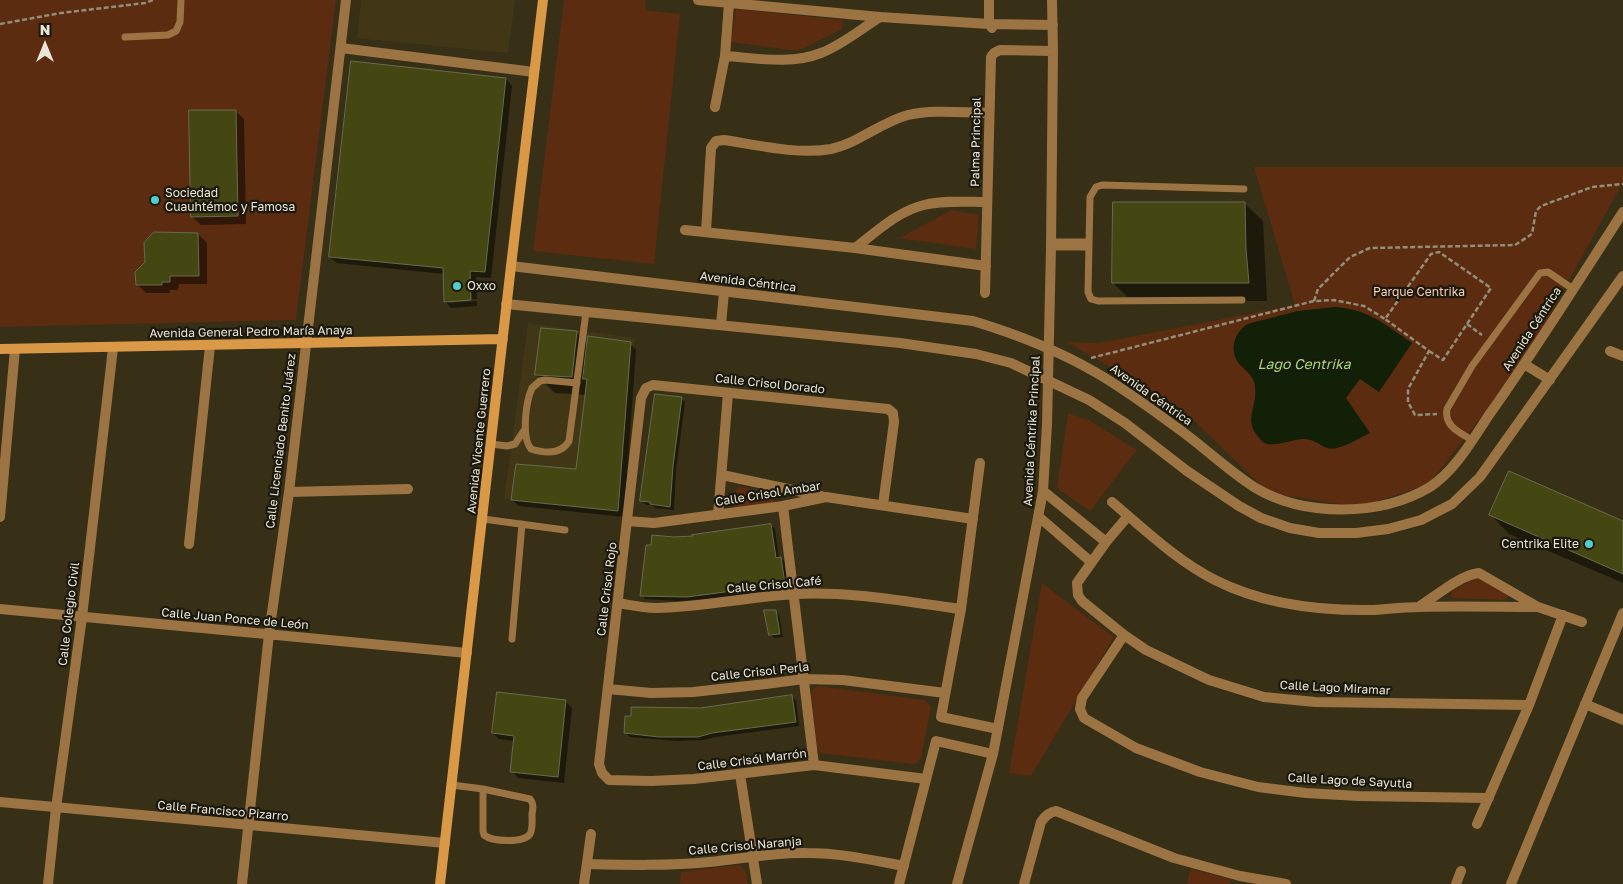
<!DOCTYPE html>
<html>
<head>
<meta charset="utf-8">
<style>
  body { margin:0 }
  #map { position:relative; width:1623px; height:884px; overflow:hidden; background:#372f16; font-family:"Golos Text",sans-serif }
  canvas { display:block }
  .north { position:absolute; left:20px; top:20px; width:50px; height:50px; -webkit-text-stroke:4px #1b180d; paint-order:stroke; rotate:0deg; font-size:14px; font-weight:700; line-height:20px; text-align:center; color:#eae5d6 }
  .north::after { content:''; display:block; margin:auto; width:18px; height:22px; background:#eae5d6; clip-path:polygon(50% 0,100% 100%,50% 72%,0 100%) }
</style>
</head>
<body>
<div id="map">
<canvas width="1623" height="884"></canvas>
<div class="north">N</div>
</div>
<script>
const g = document.querySelector('canvas').getContext('2d');
g.lineJoin = 'round';
function fillPath(path, color) {
  g.fillStyle = color;
  g.fill(path, 'evenodd');
}
function stroke(path, color, width, dash) {
  g.strokeStyle = color;
  g.lineWidth = width;
  g.lineCap = dash ? 'butt' : 'round';
  g.setLineDash(dash || []);
  g.stroke(path);
}
function drawText(font, color, halo, rows, align = 'center') {
  g.font = font + ' "Golos Text",sans-serif';
  g.lineWidth = 4.5;
  g.setLineDash([]);
  g.textBaseline = 'middle';
  g.strokeStyle = halo;
  g.fillStyle = color;
  for (const [text, x, y, turn = 0] of rows) {
    g.save();
    g.translate(x, y);
    g.rotate((+turn || 0) * Math.PI / 180);
    g.textAlign = isNaN(turn) ? turn : align;
    if (halo) g.strokeText(text, 0, 0);
    g.fillText(text, 0, 0);
    g.restore();
  }
}
const built = new Path2D(`
  M 361,0 L 515,0 L 508,53 L 357,38 Z
  M 528,323 L 635,338 L 616,512 L 504,499 Z`);
const green = new Path2D(`
  M 0,0 L 336,0 L 296,320 L 0,327 Z
  M 564,0 L 646,0 L 645,10 L 680,14 L 654,264 L 533,251 Z
  M 736,9 L 843,20 L 842,29 L 798,51 L 731,42 Z
  M 1254,167 L 1623,167 L 1623,182 L 1524,362 L 1429,484 L 1360,507 L 1269,493 L 1181,408 L 1067,342 L 1099,343 L 1295,305 Z
  M 952,210 L 979,215 L 976,249 L 899,238 Z
  M 1068,413 L 1089,420 L 1137,450 L 1090,511 L 1057,488 Z
  M 739,487 L 764,491 L 775,498 L 775,500 L 772,504 L 735,508 L 729,502 L 729,496 Z
  M 1475,578 L 1481,578 L 1509,594 L 1507,599 L 1504,600 L 1452,598 L 1451,595 L 1452,591 Z
  M 1042,583 L 1114,637 L 1031,776 L 1009,773 Z
  M 819,686 L 925,700 L 931,707 L 921,758 L 917,763 L 913,764 L 820,753 L 817,748 L 811,694 L 813,689 Z
  M 738,865 C 747,868 747,875 748,884 L 680,884 L 681,872 Z
  M 1190,869 L 1231,879 L 1230,884 L 1187,884 Z`);
const water = new Path2D(`
  M 1335,307 C 1368,309 1386,325 1412,343 L 1379,392 L 1360,379 L 1346,398 L 1370,433 C 1361,437 1338,452 1327,448 C 1318,444 1313,438 1302,439 C 1289,440 1278,447 1264,443 C 1238,419 1261,408 1254,382 C 1251,372 1242,369 1237,361 C 1229,347 1236,328 1251,323 L 1298,311 Z`);
const shadow = new Path2D(`
  M 506,79 L 512,86 L 491,278 L 476,277 L 477,299 L 449,300 L 449,303 L 477,301 L 477,306 L 451,308 L 445,301 L 444,274 L 337,263 L 330,257 Z
  M 235,111 L 244,119 L 246,224 L 201,225 L 192,217 Z
  M 1244,203 L 1263,221 L 1267,301 L 1132,301 L 1113,283 Z
  M 198,234 L 207,243 L 207,284 L 179,284 L 178,290 L 170,290 L 170,293 L 146,293 L 137,284 Z
  M 576,332 L 588,344 L 630,343 L 636,350 L 624,517 L 519,506 L 512,500 L 577,471 L 586,395 L 555,393 L 536,375 Z
  M 681,398 L 685,402 L 676,471 L 674,510 L 655,508 L 652,505 L 646,505 L 642,501 Z
  M 1491,515 L 1623,522 L 1623,583 L 1509,534 Z
  M 771,525 L 775,529 L 779,559 L 781,558 L 785,562 L 788,588 L 719,598 L 677,601 L 645,599 L 641,595 L 674,538 L 694,537 Z
  M 775,611 L 779,615 L 783,637 L 774,638 L 770,634 Z
  M 498,694 L 566,702 L 572,708 L 564,783 L 518,778 L 512,771 L 515,741 L 499,739 L 493,733 Z
  M 791,696 L 796,700 L 799,726 L 716,737 L 703,740 L 677,741 L 630,737 L 626,733 Z`);
const building = new Path2D(`
  M 351,61 L 506,78 L 485,272 L 470,271 L 471,300 L 444,302 L 443,268 L 329,257 Z
  M 189,110 L 236,110 L 238,216 L 191,217 Z
  M 1113,202 L 1245,202 L 1246,249 L 1249,283 L 1112,283 Z
  M 154,232 L 198,233 L 199,276 L 170,276 L 170,282 L 162,282 L 162,285 L 136,285 L 135,272 L 145,262 L 144,243 Z
  M 541,328 L 577,331 L 572,377 L 535,375 Z
  M 588,336 L 631,342 L 618,511 L 511,500 L 516,464 L 576,469 L 587,379 L 583,379 Z
  M 655,394 L 682,397 L 673,466 L 670,507 L 650,504 L 650,502 L 640,501 Z
  M 1509,471 L 1623,521 L 1623,574 L 1489,515 Z
  M 771,524 L 776,558 L 781,557 L 785,584 L 687,597 L 640,596 L 646,545 L 651,545 L 652,535 L 674,537 L 693,536 L 692,535 Z
  M 764,610 L 776,610 L 780,634 L 769,635 Z
  M 497,692 L 566,700 L 558,777 L 510,772 L 514,736 L 492,733 Z
  M 792,695 L 796,722 L 712,733 L 698,737 L 659,737 L 624,733 L 625,716 L 631,716 L 631,707 L 700,708 Z`);
const path = new Path2D(`
  M 0,24 L 61,13 L 145,3 L 153,0
  M 1314,301 L 1318,289 L 1350,257 L 1370,248 L 1515,245 L 1532,234 L 1536,211 L 1541,206 L 1592,187 L 1623,184
  M 1467,324 L 1482,335
  M 1429,351 L 1443,360 L 1491,288 L 1439,252 L 1431,254 L 1385,319 L 1429,351 L 1408,389 L 1408,402 L 1415,415 L 1437,414
  M 1091,358 L 1314,301 L 1334,300 L 1364,306 L 1385,319`);
const lane = new Path2D(`
  M 125,37 L 168,35 L 176,31 L 180,22 L 181,0
  M 1051,242 L 1089,242
  M 1051,247 L 1086,247
  M 1242,300 L 1098,301 L 1091,299 L 1088,292 L 1090,197 L 1096,187 L 1102,185 L 1244,189
  M 577,383 L 545,380 L 540,381 L 532,388 C 526,401 521,437 531,449 C 544,453 561,455 569,441 L 586,312
  M 1472,440 C 1459,432 1444,426 1447,409 L 1472,366 L 1540,273 L 1548,272 L 1573,289
  M 491,444 L 507,446 L 515,444 L 525,429
  M 483,519 L 565,530
  M 512,639 L 522,524
  M 452,785 L 483,789 L 530,799 C 534,804 533,808 532,814 C 532,820 533,829 530,834 C 524,843 492,842 484,835 L 483,831 L 483,789`);
const street = new Path2D(`
  M 698,0 L 880,17 L 989,24 L 1053,25
  M 989,0 L 989,24 L 992,28
  M 341,48 L 534,72
  M 725,56 C 756,58 790,65 821,53 C 842,45 861,29 880,17
  M 715,107 L 725,56 L 729,3
  M 685,230 L 855,248 L 986,266
  M 706,232 L 711,148 L 716,141 L 724,140 C 757,145 798,155 831,149 C 859,143 881,122 908,115 C 934,109 963,113 989,113
  M 855,248 C 876,232 898,211 924,205 C 944,200 966,202 987,202
  M 511,266 L 973,321 C 1016,334 1057,350 1095,372 C 1123,388 1150,408 1176,427 C 1203,446 1226,469 1254,487 C 1303,517 1380,517 1430,487 C 1455,471 1473,439 1489,415 C 1536,349 1579,280 1623,212
  M 985,293 L 991,57 L 994,53 L 1000,50 L 1053,51
  M 506,304 L 900,343 L 976,354 L 1011,363 L 1089,400 L 1125,423 L 1187,471 L 1239,506 L 1261,518 L 1290,528 L 1319,533 L 1356,533 L 1388,529 L 1421,520 L 1452,504 L 1480,477 L 1623,276
  M 721,325 L 724,292
  M 1610,351 L 1623,356
  M 1524,364 L 1550,380
  M 980,463 L 961,609 L 941,717 L 998,729
  M 722,475 L 821,496
  M 1043,491 L 1106,542
  M 289,492 L 408,489
  M 1112,502 C 1145,530 1176,560 1215,580 C 1264,605 1320,611 1374,610 C 1389,609 1404,607 1420,607 C 1459,606 1498,607 1538,607
  M 883,505 L 894,422 L 893,413 L 888,409 L 653,385 L 646,388 L 641,398 L 599,764 L 602,773 L 609,780 L 651,781 L 694,779 L 814,765 L 926,779
  M 783,506 L 814,765
  M 718,515 L 728,393
  M 1128,516 L 1106,542 L 1077,583 L 1078,595 L 1082,601 L 1124,635 L 1146,650 L 1209,680 L 1264,697 L 1315,702 L 1529,705
  M 0,517 L 15,349
  M 1039,517 L 1091,562
  M 627,521 L 654,523 L 783,506 L 826,497 L 973,519
  M 189,544 L 210,346
  M 618,603 C 630,605 643,608 656,608 C 702,607 748,597 795,594 C 851,591 906,602 961,609
  M 1420,606 C 1436,596 1460,575 1479,573 L 1538,607 L 1582,622
  M 0,609 L 467,653
  M 1124,635 L 1082,698 L 1080,709 L 1084,718 L 1136,748 L 1200,772 L 1258,787 L 1306,793 L 1358,796 L 1489,798
  M 608,689 L 651,693 L 693,692 L 766,684 L 804,679 L 843,680 L 945,693
  M 1585,704 L 1623,720
  M 740,774 L 757,884
  M 0,802 L 445,843
  M 1477,824 L 1529,705 L 1563,615
  M 587,864 C 628,865 668,866 709,862 C 741,859 774,852 807,853 C 840,853 872,860 904,866
  M 48,884 L 56,808 L 82,617 L 113,348
  M 242,884 L 269,634 L 289,492 L 346,0
  M 584,884 L 591,834
  M 899,884 L 936,741 L 993,754
  M 957,884 L 993,754 L 1043,491 L 1047,425 L 1051,247 L 1053,51 L 1052,0
  M 1024,884 L 1041,822 C 1045,816 1049,812 1056,811 L 1174,858 L 1240,876 L 1286,884
  M 1456,884 L 1461,871
  M 1511,884 L 1623,613`);
const secondary = new Path2D(`
  M 0,349 L 503,339
  M 440,884 L 511,266 L 543,0`);
const markers = [
  [155,200,5,"#52cdd0"],
  [457,286,5,"#52cdd0"],
  [1589,544,5,"#52cdd0"]
];
const streetNames = [
  ["Palma Principal",976,142,-89],
  ["Avenida Céntrica",748,282,7],
  ["Avenida Céntrica",1532,329,-57],
  ["Avenida General Pedro María Anaya",251,332,-1],
  ["Calle Crisol Dorado",770,384,6],
  ["Avenida Céntrica",1151,395,35],
  ["Avenida Céntrika Principal",1032,431,-87],
  ["Calle Licenciado Benito Juárez",281,441,-83],
  ["Avenida Vicente Guerrero",479,441,-84],
  ["Calle Crisol Ambar",768,494,-9],
  ["Calle Crisol Café",774,585,-5],
  ["Calle Crisol Rojo",607,589,-83],
  ["Calle Colegio Civil",69,614,-83],
  ["Calle Juan Ponce de León",235,619,5],
  ["Calle Crisol Perla",760,672,-6],
  ["Calle Lago Miramar",1335,688,3],
  ["Calle Crisól Marrón",752,760,-7],
  ["Calle Lago de Sayutla",1350,781,3],
  ["Calle Francisco Pizarro",223,811,5],
  ["Calle Crisol Naranja",745,846,-5]
];
const poiNames = [
  ["Sociedad",165,193],
  ["Cuauhtémoc y Famosa",165,207],
  ["Oxxo",467,286],
  ["Centrika Elite",1579,544,"right"]
];
const parkNames = [
  ["Parque Centrika",1419,292]
];
const waterNames = [
  ["Lago Centrika",1304,365]
];
fillPath(built, '#413716');
fillPath(green, '#5b2c0f');
fillPath(water, '#112006');
fillPath(shadow, '#0007');
fillPath(building, '#444711');
stroke(building, '#686b50', 1);
stroke(path, '#948d79', 2.5, [5, 2.5]);
stroke(lane, '#9c7443', 7);
stroke(street, '#9c7443', 10);
stroke(secondary, '#d99946', 10);
for (const [x, y, r, color] of markers) {
  const dot = new Path2D();
  dot.arc(x, y, r, 0, 2 * Math.PI);
  g.fillStyle = color;
  g.fill(dot);
  stroke(dot, '#1b180d', 2);
}
drawText('12px', '#eae5d6', '#1b180d', streetNames);
drawText('12px', '#eae5d6', '#1b180d', poiNames, 'left');
drawText('12px', '#fbceb5', '#1b180d', parkNames);
drawText('italic 14px', '#9fde74', '#1b180d', waterNames);
</script>
</body>
</html>
